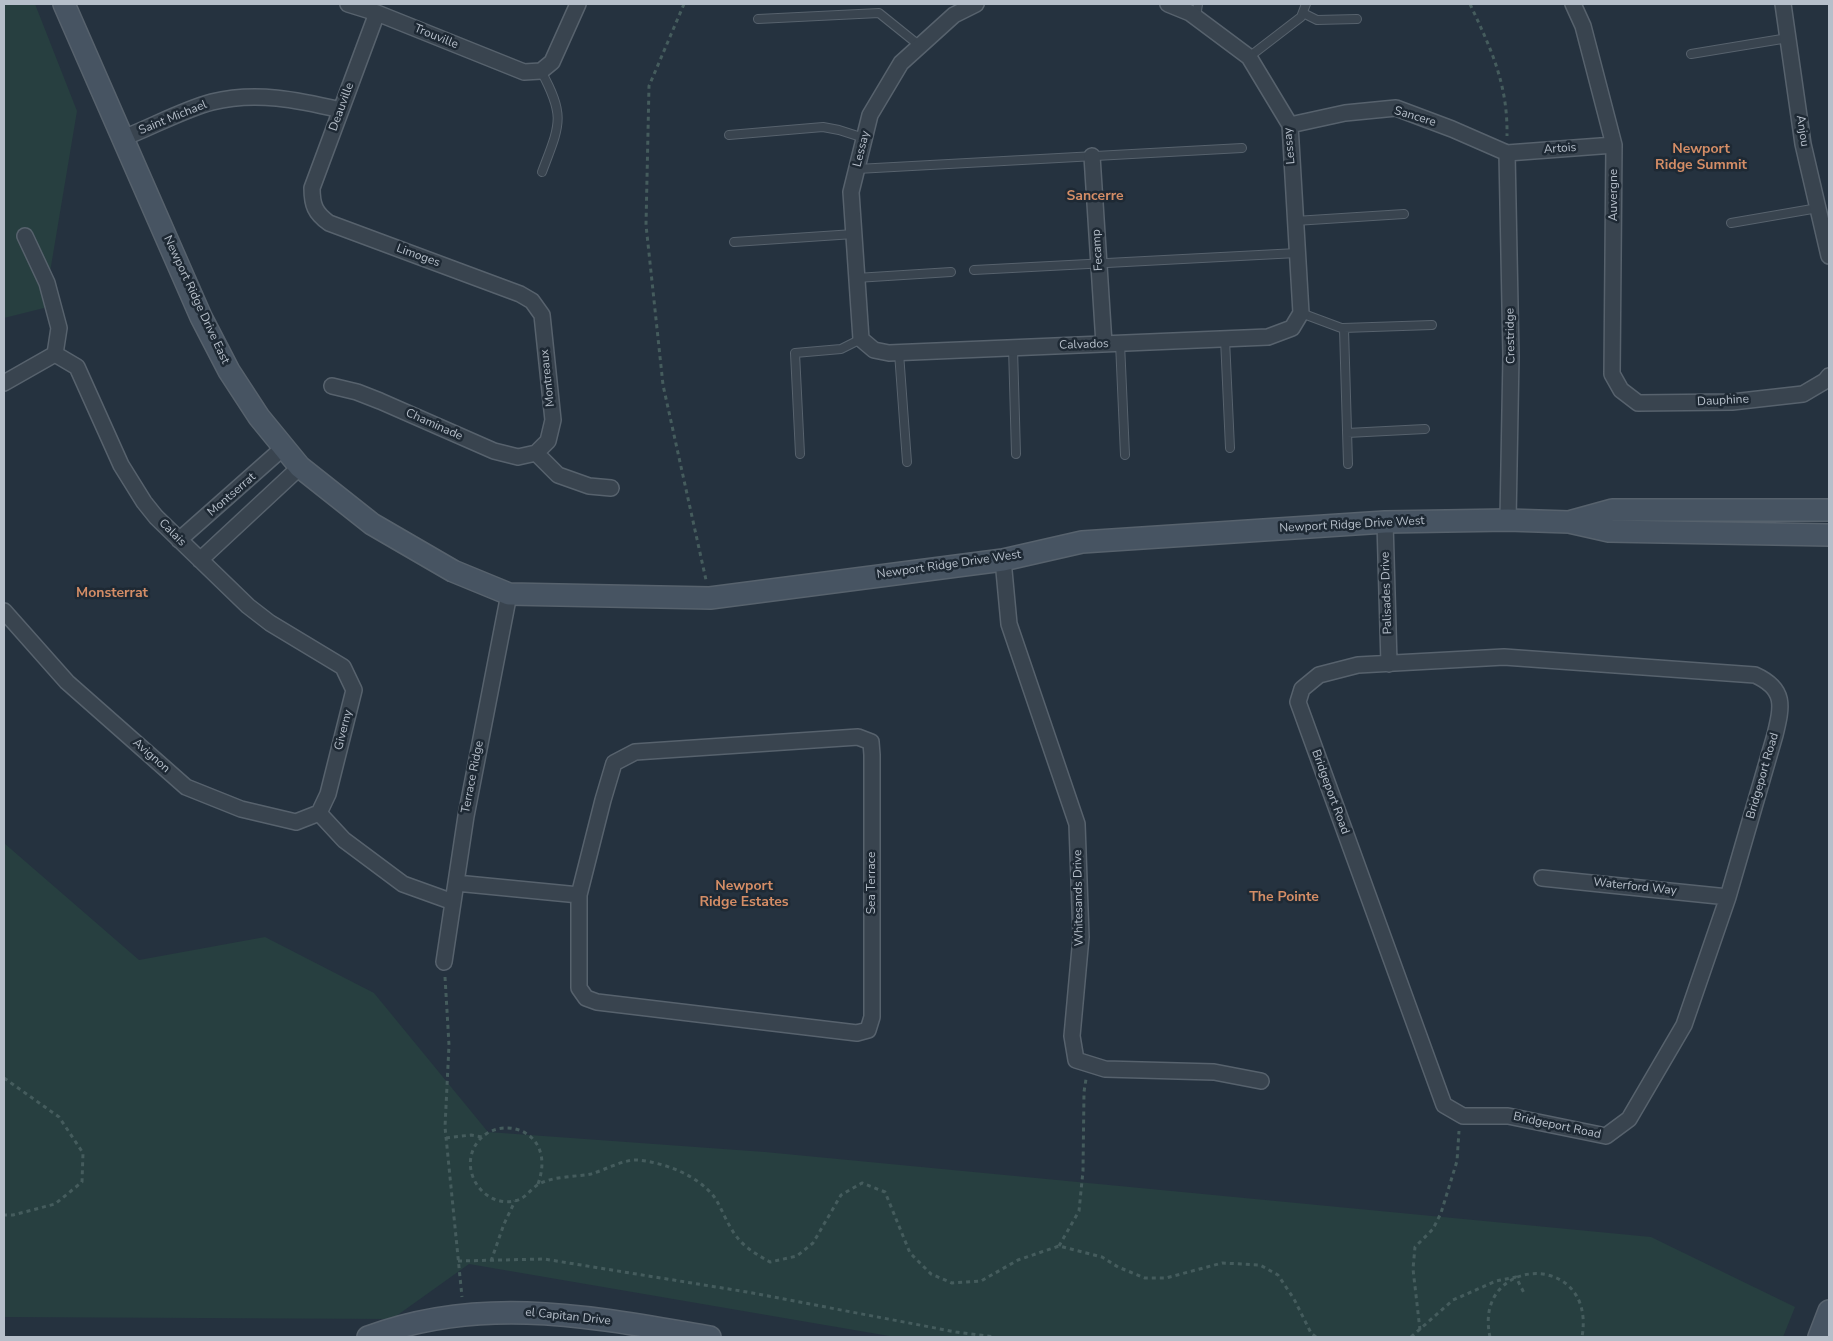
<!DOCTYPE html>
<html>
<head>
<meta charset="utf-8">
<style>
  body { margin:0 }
  #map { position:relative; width:1833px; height:1341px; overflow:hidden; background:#25323f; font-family:"Nunito Sans",sans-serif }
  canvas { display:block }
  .frame { position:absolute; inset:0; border:5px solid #b6bfca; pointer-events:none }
</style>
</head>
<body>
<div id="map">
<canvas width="1833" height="1341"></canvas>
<div class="frame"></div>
</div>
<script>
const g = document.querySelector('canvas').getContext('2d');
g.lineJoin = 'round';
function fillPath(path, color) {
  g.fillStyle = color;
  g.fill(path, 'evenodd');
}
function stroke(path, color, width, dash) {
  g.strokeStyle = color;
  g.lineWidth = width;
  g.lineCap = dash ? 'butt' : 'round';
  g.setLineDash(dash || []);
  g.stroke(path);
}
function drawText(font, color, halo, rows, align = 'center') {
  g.font = font + ' "Nunito Sans",sans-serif';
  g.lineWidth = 5;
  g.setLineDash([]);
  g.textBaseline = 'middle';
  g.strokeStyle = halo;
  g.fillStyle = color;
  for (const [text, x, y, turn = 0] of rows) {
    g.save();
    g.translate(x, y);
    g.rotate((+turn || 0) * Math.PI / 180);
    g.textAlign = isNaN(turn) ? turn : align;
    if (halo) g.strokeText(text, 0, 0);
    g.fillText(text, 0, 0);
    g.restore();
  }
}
const green = new Path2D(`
  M 4,4 L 35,4 L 77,111 L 44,308 L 4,318 Z
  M 4,843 L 139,960 L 265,937 L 374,993 L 488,1132 L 765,1152 L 1651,1237 L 1795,1307 L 1783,1337 L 895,1337 L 469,1264 L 392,1319 L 4,1317 Z`);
const path = new Path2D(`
  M 684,4 L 649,86 L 646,225 L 663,385 L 706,580
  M 1470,4 C 1491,49 1508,84 1507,136
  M 445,977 L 449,1045 L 445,1127 L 462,1297
  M 4,1078 L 59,1117 L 83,1153 L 82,1182 L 55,1204 L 13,1215 L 4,1215
  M 446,1138 L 471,1135 L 482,1137
  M 538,1184 C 559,1126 490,1110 473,1150 C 462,1177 487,1207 514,1201 C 526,1199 530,1189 539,1184 C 554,1176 575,1177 591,1174 C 605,1170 624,1159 638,1160 C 665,1163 698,1175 715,1198 C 721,1207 725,1219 731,1228 C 740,1245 754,1253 770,1262 L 797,1256 L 813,1243 L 841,1195 L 862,1183 L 885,1192 L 910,1253 L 931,1274 L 952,1283 L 981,1281 L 1018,1260 L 1059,1246 L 1102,1257 L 1118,1267 L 1145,1278 L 1166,1278 L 1222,1263 L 1260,1265 L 1278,1275 L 1294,1299 L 1311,1333 L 1316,1337
  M 1059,1246 L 1079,1211 L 1083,1171 L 1084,1092 L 1086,1079
  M 458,1261 L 544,1259 L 747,1292 L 956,1332 L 995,1337
  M 491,1261 L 504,1224 L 515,1201
  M 1420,1330 L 1413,1269 L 1415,1247 L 1433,1229 L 1441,1213 L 1457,1161 L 1459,1131
  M 1411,1337 L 1453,1300 L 1496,1281 L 1516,1277 L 1525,1295
  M 1490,1337 C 1472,1255 1597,1250 1582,1337`);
const lane = new Path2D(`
  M 1303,13 L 1317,20 L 1357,19
  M 1196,18 L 1198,4
  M 758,19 L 879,13 L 920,46
  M 1691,54 L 1788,38
  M 1249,57 L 1301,17 L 1306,4
  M 541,71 C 566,117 560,124 542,172
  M 729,135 L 823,127 L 839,130 L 864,138
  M 857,169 L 1242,148
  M 1295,221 L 1404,214
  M 1731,223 L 1818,208
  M 734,242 L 854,234
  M 974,270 L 1297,253
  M 856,278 L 951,272
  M 1301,313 L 1344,329 L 1348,464
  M 1343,328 L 1432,325
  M 1225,339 L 1230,448
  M 1120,343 L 1125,455
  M 1013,348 L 1016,454
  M 899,353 L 907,462
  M 1347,433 L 1425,429
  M 800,454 L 795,353 L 841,349 L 861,339`);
const street = new Path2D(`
  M 348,4 L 377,13 L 524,72 L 541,71 L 552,62 L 578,4
  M 976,4 L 954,15 L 901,63 L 870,115 L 851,192 L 861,339 L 874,350 L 889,353 L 1268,337 L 1292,328 L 1301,313 L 1290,125 L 1249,57 L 1190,13 L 1168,4
  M 1573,4 L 1583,26 L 1614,145 L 1612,374 L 1621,390 L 1638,403 L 1732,402 L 1803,394 L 1825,381 L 1829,376
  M 1783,4 L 1803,144 L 1829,256
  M 377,13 L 312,188 C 312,205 315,213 329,223 L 520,294 L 532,301 L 542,315 L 553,420 L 548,441 L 536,453
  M 1290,125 L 1345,113 L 1396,108 L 1452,129 L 1507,153 L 1614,145
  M 123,138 C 152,127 182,110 212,102 C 256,91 298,100 341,110
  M 1507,153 L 1511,356 L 1508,520
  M 1092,156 L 1104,344
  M 25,236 L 47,283 L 59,328 L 55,354
  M 4,383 L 55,354
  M 332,386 L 357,392 L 380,401 L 494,451 L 518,457 L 536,453
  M 536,453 L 558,475 L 589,486 L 611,488
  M 1385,522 L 1389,664
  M 179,540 L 283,448
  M 200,560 L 300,467
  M 1003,560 L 1009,624 L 1077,824 L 1081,937 L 1072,1036 L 1076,1060 L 1105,1069 L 1214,1072 L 1261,1081
  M 4,611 L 67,682 L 186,787 L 241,809 L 296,822 L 319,813 L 328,794 L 354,690 L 343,667 L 270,623 L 248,606 L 156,517 L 144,502 L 121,465 L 77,367 L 55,354
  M 1504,657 L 1755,675 C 1786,689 1782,706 1775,735 L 1728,897 L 1684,1025 L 1629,1119 L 1606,1136 L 1508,1116 L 1463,1116 L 1444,1105 L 1298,702 L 1302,689 L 1319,675 L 1358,665 Z
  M 858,737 L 871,742 L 872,755 L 872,1017 L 868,1030 L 857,1033 L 597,1002 L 586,998 L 579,988 L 579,895 L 603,800 L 614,763 L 635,752 Z
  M 319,813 L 344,840 L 403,884 L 453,902
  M 1542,878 L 1728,897
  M 456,883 L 579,895
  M 444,962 L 466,816 L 509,594`);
const secondary = new Path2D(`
  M 64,4 L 201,317 L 229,371 L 259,417 L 300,467 L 372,524 L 453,571 L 509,594 L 710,598 L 1003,560 L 1082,542 L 1385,522 L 1508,520 L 1569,522 L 1609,531 L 1829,535
  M 1572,521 L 1612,510 L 1829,510
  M 368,1337 C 484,1294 592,1317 710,1337
  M 1819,1337 L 1829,1311`);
const streetNames = [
  ["Trouville",436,37,22],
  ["Deauville",342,107,-70],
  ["Sancere",1415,117,17],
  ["Saint Michael",173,118,-22],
  ["Anjou",1802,131,81],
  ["Lessay",1290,146,-95],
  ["Lessay",862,149,-76],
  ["Artois",1560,149,-4],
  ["Auvergne",1614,195,-90],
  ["Fecamp",1098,250,-94],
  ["Limoges",418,256,20],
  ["Newport Ridge Drive East",196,300,65],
  ["Crestridge",1511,336,-91],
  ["Calvados",1084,345,-2],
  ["Montreaux",548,378,-96],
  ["Dauphine",1723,401,-3],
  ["Chaminade",434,425,24],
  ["Montserrat",232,495,-41],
  ["Newport Ridge Drive West",1352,525,-3],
  ["Calais",172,533,45],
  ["Newport Ridge Drive West",949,565,-8],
  ["Palisades Drive",1387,593,-92],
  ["Giverny",344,730,-76],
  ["Avignon",151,756,41],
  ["Bridgeport Road",1763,776,-74],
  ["Terrace Ridge",473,777,-79],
  ["Bridgeport Road",1330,792,70],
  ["Sea Terrace",872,883,-90],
  ["Waterford Way",1635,887,6],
  ["Whitesands Drive",1079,898,-91],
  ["Bridgeport Road",1557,1126,12],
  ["el Capitan Drive",568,1317,6]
];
const neighbourhoodNames = [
  ["Newport",1701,150],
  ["Ridge Summit",1701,166],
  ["Sancerre",1095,197],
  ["Monsterrat",112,594],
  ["Newport",744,887],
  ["Ridge Estates",744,903],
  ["The Pointe",1284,898]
];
fillPath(green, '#273f40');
stroke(lane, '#57626d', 10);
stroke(street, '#57626d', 18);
stroke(secondary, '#57626d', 24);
stroke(path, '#455c5d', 3, [4, 4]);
stroke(lane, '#39444f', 8);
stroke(street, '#39444f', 15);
stroke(secondary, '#475462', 21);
drawText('12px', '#b6bfca', '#1e2934', streetNames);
drawText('bold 14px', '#d48d66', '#1e2934', neighbourhoodNames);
</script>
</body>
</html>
